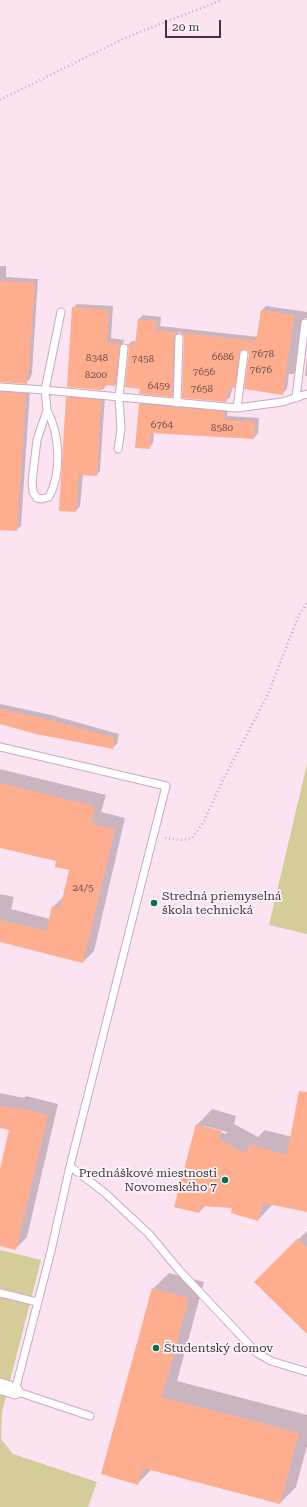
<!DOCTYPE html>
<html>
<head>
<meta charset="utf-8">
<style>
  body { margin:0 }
  #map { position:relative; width:307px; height:1507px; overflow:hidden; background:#fbe3f1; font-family:"Roboto Serif",serif }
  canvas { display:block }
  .scale { position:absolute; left:165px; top:20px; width:56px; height:18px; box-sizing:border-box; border:2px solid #43343d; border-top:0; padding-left:5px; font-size:12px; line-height:14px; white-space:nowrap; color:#43343d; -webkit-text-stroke:3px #fef5fa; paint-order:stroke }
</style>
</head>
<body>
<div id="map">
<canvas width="307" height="1507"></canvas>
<div class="scale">20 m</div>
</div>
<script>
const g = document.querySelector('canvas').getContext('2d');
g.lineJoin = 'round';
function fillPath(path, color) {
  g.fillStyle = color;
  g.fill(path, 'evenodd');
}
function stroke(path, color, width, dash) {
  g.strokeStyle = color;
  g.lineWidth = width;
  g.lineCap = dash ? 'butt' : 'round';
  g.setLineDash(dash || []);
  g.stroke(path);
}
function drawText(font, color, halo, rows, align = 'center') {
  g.font = font + ' "Roboto Serif",serif';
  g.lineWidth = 3.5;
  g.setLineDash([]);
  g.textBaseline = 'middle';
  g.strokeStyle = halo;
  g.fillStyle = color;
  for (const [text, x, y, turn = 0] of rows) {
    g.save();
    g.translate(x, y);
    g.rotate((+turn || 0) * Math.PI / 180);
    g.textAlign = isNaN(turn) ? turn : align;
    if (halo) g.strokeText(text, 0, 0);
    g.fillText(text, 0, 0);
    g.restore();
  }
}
const green = new Path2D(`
  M 307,764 L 307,934 L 269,925 Z
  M 0,1250 L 41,1260 L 2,1412 L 1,1439 L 13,1454 L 97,1482 L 88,1507 L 0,1507 Z`);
const shadow = new Path2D(`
  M 0,266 L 6,266 L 6,277 L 38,279 L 32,373 L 30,379 L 26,383 L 0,381 Z
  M 77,304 L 113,306 L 111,338 L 125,340 L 123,342 L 119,381 L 115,385 L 108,384 L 102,389 L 73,308 Z
  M 266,306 L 307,312 L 307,318 L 304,318 L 297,370 L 293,374 L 289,374 L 287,389 L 282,394 L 250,354 L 248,350 L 243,349 L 238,382 L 233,386 L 230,397 L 226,401 L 184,335 L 180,332 L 178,332 L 176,392 L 172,396 L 141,388 L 128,345 L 132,341 L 136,341 L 139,319 L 143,315 L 161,317 L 160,326 L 258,337 L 262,310 Z
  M 307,357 L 307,376 L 305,376 Z
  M 0,386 L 30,390 L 21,526 L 16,530 L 0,529 L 0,394 L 4,394 L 0,391 Z
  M 71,393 L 105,396 L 100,471 L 96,475 L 83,474 L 80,506 L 76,511 L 67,397 Z
  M 144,400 L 228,408 L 227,416 L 259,418 L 258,433 L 254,438 L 154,432 L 153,443 L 149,448 L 139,404 Z
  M 0,704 L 51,715 L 119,734 L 117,744 L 112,748 L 0,723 Z
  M 0,769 L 106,795 L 101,812 L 125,818 L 94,951 L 83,962 L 0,941 L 0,894 L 14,897 L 11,909 L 50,919 L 53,907 L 64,896 L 71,870 L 57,860 L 0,847 Z
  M 0,1093 L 24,1098 L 26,1096 L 58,1104 L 27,1237 L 15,1249 L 0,1245 L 0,1173 L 10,1129 L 0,1127 Z
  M 307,1105 L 307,1211 L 273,1204 L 258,1220 L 233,1207 L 206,1205 L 199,1212 L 197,1125 L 212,1109 L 236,1116 L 234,1124 L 258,1137 L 265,1130 L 292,1137 ZM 205,1126 L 227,1132 L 226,1134 L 205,1128 Z
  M 307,1231 L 307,1333 L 256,1282 Z
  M 169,1273 L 204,1282 L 177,1381 L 307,1415 L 307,1446 L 296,1487 L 280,1503 L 152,1469 L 138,1483 L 153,1289 Z`);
const building = new Path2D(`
  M 0,281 L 35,283 L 28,378 L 27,378 L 27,384 L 0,382 Z
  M 72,307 L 109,310 L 107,342 L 121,344 L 119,348 L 115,386 L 105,385 L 104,389 L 102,389 L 102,390 L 67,387 Z
  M 261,310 L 294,315 L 283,395 L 244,389 L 249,354 L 247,350 L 244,349 L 240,351 L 239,353 L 235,388 L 230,387 L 226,402 L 182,398 L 184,338 L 183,335 L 180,333 L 176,334 L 174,338 L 172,397 L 139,394 L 140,389 L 125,387 L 129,348 L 127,344 L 135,345 L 138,319 L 157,321 L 156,330 L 256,341 Z
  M 0,392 L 26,394 L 17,531 L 0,530 Z
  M 66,397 L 101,400 L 97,476 L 79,475 L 76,512 L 59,511 Z
  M 139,404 L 225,412 L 224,420 L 255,422 L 254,439 L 151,433 L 150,449 L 135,448 Z
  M 0,709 L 46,719 L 115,738 L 113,749 L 36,734 L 0,724 Z
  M 0,783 L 95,806 L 91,824 L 115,829 L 83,963 L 0,942 L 0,920 L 46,931 L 52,906 L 60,909 L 69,870 L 55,867 L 56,861 L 0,848 Z
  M 299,1091 L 307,1092 L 307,1212 L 263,1203 L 258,1221 L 231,1213 L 232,1208 L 202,1206 L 199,1213 L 174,1207 L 196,1124 L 222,1131 L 219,1139 L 246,1154 L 249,1144 L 287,1155 Z
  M 0,1106 L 13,1109 L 14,1107 L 48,1115 L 16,1250 L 0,1246 L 0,1169 L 9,1130 L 0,1128 Z
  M 298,1238 L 307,1247 L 307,1334 L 254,1282 Z
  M 152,1288 L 189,1298 L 162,1397 L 299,1433 L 280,1504 L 143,1468 L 138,1485 L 101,1474 Z`);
const path = new Path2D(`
  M 0,100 L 127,37 L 222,0
  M 165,838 L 182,840 L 192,838 L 203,823 L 223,780 L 268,694 L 299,615 L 307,603`);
const service = new Path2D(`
  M 0,387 L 45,390 L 237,408 L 282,402 L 307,394
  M 296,398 L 305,323
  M 177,403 L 179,338
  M 237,408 L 244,354
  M 47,410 C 60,435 62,471 49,497 L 42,499 L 37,498 L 33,492 L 32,482 L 37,440 L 47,410 L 45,390 L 61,312
  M 118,449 L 121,429 L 119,398 L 124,348
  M 0,747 L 166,786 L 70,1166 L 51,1251 L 15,1391 L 90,1416
  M 70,1166 L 105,1193 L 149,1234 L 179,1270 L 257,1353 L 271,1361 L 307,1372
  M 0,1293 L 37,1302`);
const minor = new Path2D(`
  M 0,1386 L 15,1391`);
const markers = [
  [154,903,4,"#02734c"],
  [225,1180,4,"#02734c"],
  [156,1348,4,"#02734c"]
];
const numberNames = [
  ["7678",263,354],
  ["6686",223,357],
  ["8348",97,358],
  ["7458",143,359],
  ["7676",261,370],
  ["7656",204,372],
  ["8200",96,375],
  ["6459",159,386],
  ["7658",202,389],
  ["6764",162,425],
  ["8580",222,428],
  ["24/5",83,888]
];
const poiNames = [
  ["Stredná priemyselná",162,896],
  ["škola technická",162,910],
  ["Prednáškové miestnosti",217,1173,"right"],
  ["Novomeského 7",217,1187,"right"],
  ["Študentský domov",164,1348]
];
fillPath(green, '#d4cd99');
fillPath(shadow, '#0003');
fillPath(building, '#fead8f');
stroke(service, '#cea7bf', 9);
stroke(minor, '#cea7bf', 17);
stroke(path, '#c2adba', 2.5, [1, 3]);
stroke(service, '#fff', 7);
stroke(minor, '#fff', 15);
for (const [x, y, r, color] of markers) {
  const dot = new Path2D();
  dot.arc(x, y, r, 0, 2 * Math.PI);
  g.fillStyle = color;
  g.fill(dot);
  stroke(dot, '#fef5fa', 1.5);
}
drawText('10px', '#725252', null, numberNames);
drawText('12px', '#43343d', '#fef5fa', poiNames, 'left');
</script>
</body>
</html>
